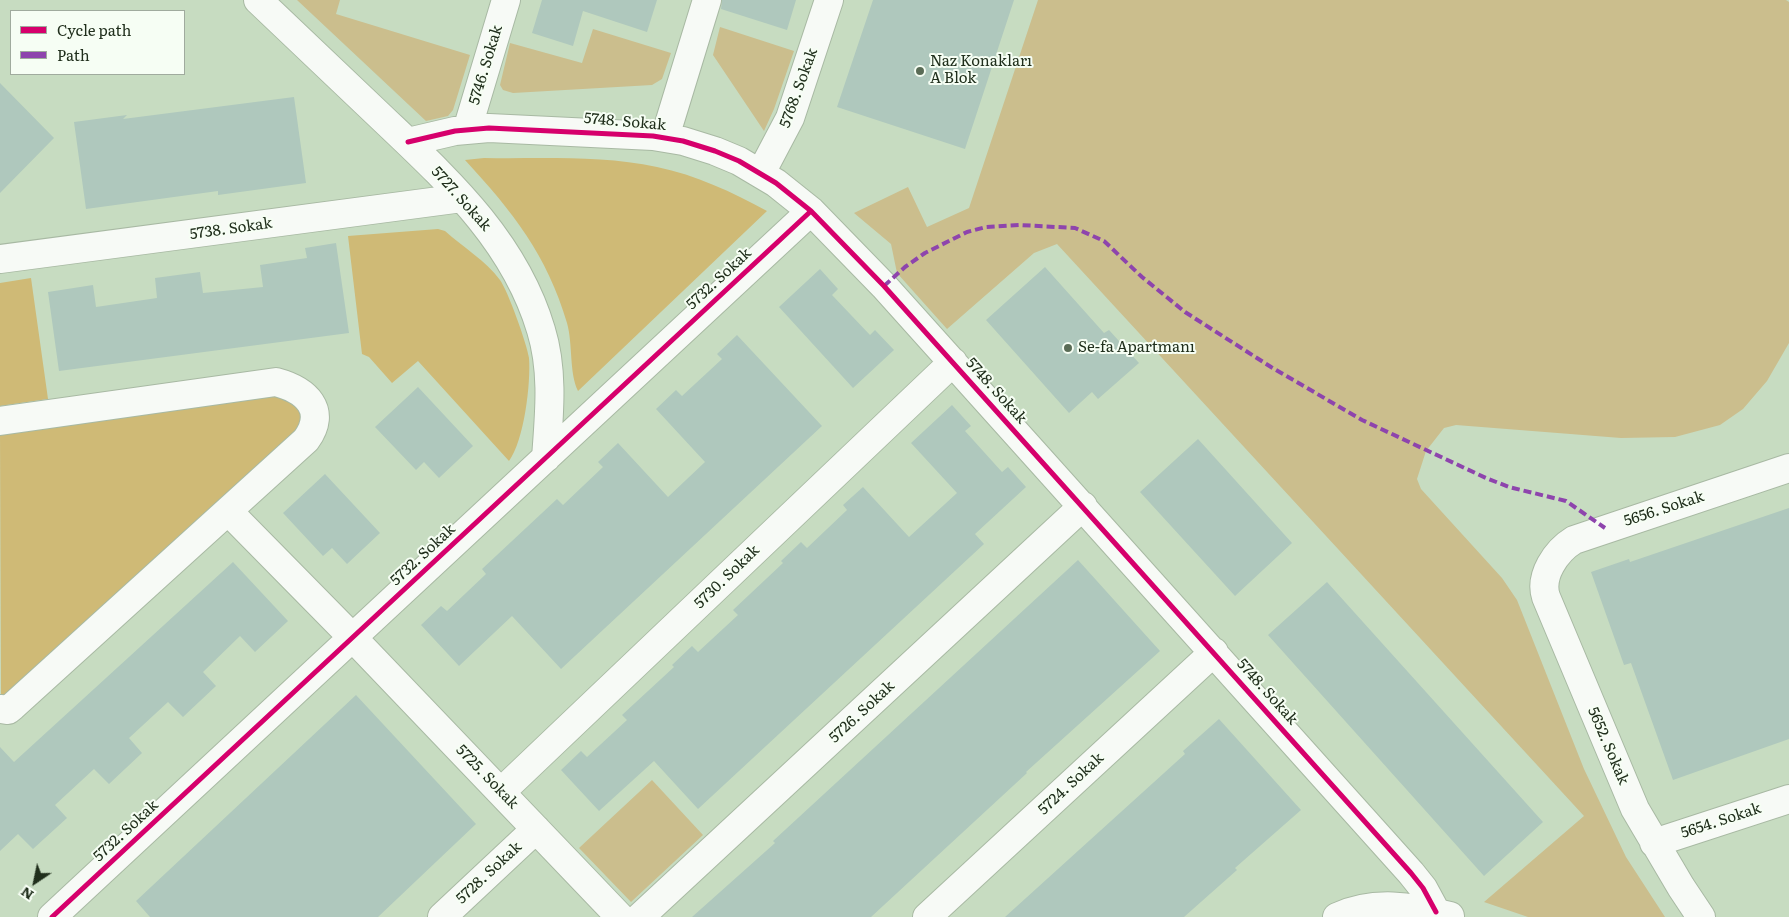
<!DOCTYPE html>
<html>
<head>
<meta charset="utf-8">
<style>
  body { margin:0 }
  #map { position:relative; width:1789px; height:917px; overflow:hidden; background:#c7dcc1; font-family:Literata,serif }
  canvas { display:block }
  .legend { position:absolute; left:10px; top:10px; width:175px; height:65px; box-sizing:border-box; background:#f6fef4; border:1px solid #a0ab9e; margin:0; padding:6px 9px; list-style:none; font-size:15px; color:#202f1c }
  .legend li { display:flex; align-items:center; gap:10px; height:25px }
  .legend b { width:25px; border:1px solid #a0ab9e }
  .north { position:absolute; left:10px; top:857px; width:50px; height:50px; -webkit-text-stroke:4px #f6fef4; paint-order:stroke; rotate:214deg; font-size:14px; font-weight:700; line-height:20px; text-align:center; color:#202f1c }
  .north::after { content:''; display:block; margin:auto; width:18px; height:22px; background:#202f1c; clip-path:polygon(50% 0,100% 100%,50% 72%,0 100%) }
</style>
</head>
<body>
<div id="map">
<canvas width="1789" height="917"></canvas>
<ul class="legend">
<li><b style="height:6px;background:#d6006c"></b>Cycle path</li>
<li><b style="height:6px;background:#8e44ad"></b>Path</li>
</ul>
<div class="north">N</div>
</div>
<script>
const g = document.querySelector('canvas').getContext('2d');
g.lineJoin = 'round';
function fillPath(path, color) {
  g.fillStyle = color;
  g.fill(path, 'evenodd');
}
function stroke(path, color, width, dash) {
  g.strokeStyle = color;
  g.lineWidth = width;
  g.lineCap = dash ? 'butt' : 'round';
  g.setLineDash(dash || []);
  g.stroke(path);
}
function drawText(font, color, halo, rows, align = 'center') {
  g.font = font + ' Literata,serif';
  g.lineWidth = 4;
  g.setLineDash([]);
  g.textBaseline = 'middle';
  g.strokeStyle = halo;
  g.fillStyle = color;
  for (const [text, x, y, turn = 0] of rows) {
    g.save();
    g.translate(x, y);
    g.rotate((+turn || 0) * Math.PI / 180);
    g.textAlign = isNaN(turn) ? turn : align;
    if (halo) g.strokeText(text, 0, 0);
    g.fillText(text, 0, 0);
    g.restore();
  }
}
const green = new Path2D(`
  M 297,0 L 340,0 L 336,14 L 470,55 L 453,110 L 448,116 L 426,121 Z
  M 1038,0 L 1786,0 L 1789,2 L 1789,343 L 1767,381 L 1743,409 L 1720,425 L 1675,437 L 1621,438 L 1456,425 L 1444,428 L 1426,451 L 1417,479 L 1421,489 L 1502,578 L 1517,600 L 1584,769 L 1626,857 L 1665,917 L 1528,917 L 1484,902 L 1584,816 L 1057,244 L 1034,253 L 947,329 L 897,273 L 891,244 L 854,213 L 908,187 L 927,227 L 969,208 Z
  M 720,27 L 794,51 L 774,109 L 764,131 L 713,55 Z
  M 593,29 L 671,53 L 662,79 L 652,85 L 513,93 L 503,90 L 500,85 L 510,43 L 582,63 Z
  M 652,780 L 703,835 L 631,902 L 579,848 Z`);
const forest = new Path2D(`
  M 484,158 C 541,159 601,155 657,167 C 696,175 732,192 767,211 L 578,391 C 569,373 573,344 567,323 C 547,255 513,212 465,160 Z
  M 438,229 L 445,231 C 463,247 486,261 500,280 C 508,291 527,344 529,358 C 531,383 524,441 509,461 L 418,361 L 392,383 L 369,357 L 362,354 L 348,236 Z
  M 31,278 L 48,399 L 0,406 L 0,283 Z
  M 273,392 L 299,404 L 302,426 L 8,695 L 1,695 L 0,431 Z`);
const building = new Path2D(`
  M 542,0 L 657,0 L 647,32 L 583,11 L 573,46 L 532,33 Z
  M 722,0 L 796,0 L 787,30 L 721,9 Z
  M 873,0 L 1014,0 L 965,149 L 837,107 Z
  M 0,83 L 54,138 L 0,193 Z
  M 294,97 L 306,183 L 218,195 L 218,191 L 86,209 L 74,122 L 127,115 L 123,119 Z
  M 336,243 L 349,333 L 59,371 L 48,292 L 93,285 L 96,307 L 157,298 L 155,278 L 200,272 L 203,293 L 263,287 L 260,265 L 307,258 L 305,248 Z
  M 1045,267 L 1104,333 L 1109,330 L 1139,363 L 1098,399 L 1092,392 L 1069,413 L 986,320 Z
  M 820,269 L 838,289 L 832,295 L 870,335 L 875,330 L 894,350 L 853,388 L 779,307 Z
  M 737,335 L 822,426 L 561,669 L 512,616 L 459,666 L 421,625 L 441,606 L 447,611 L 486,574 L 482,569 L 557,499 L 563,505 L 603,467 L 598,462 L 618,443 L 668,497 L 705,462 L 656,409 L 676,390 L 682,396 L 722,359 L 717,354 Z
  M 418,387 L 473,446 L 439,478 L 424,462 L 416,470 L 375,427 Z
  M 952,405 L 971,426 L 965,431 L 1002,472 L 1008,467 L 1026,487 L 975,534 L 984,544 L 698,809 L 654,761 L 599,811 L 561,770 L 581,751 L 587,757 L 627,720 L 622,715 L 674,667 L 672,665 L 692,646 L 698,652 L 738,615 L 733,610 L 783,563 L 781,561 L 801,542 L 807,548 L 847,510 L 843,505 L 863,487 L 909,537 L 957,493 L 911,443 Z
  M 1198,439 L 1292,543 L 1235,596 L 1140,492 Z
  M 325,474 L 380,533 L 347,564 L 332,548 L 323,556 L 283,513 Z
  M 1789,508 L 1789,739 L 1673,780 L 1631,663 L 1624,665 L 1591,572 L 1629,559 L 1630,562 Z
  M 1078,560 L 1160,651 L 1026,772 L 1027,773 L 871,917 L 692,917 L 775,843 L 773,841 Z
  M 233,562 L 288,621 L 255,652 L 240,636 L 203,672 L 216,686 L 183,717 L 168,702 L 129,738 L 142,753 L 109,784 L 94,769 L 55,805 L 67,818 L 33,849 L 18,834 L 0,851 L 0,747 L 14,762 Z
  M 1327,582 L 1543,822 L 1484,876 L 1268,635 Z
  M 356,695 L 476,824 L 378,917 L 150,917 L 136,901 Z
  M 1219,719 L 1301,810 L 1235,868 L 1237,870 L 1184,917 L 1005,917 L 1185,754 L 1183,751 Z`);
const minor = new Path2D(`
  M 258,0 C 298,38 338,76 379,115 C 445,178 514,239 541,330 C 554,372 549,416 546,458
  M 467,130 L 506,0
  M 665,137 L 707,0
  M 408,142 L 455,131 L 489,128 L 653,136 L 683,141 L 715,151 L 739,161 L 776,183 L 811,211 L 884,286 L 1411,873 L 1423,888 L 1436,912
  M 761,173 L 790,118 L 829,0
  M 0,259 L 462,198
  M 0,421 L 276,382 C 306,390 328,410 306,440 L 13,706 L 8,710 L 0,709
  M 228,511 L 353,638 L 620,917
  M 501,792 L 953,362
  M 1654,843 L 1789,799
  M 52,917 L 811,211
  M 442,917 L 536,829
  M 640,917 L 1083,506
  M 927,917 L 1214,652
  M 1337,917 C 1373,900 1412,906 1450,916
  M 1701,917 L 1681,887 L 1635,809 L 1546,597 C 1539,576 1556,551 1574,540 L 1789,468`);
const quiet = new Path2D(`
  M 884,286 L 905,267 L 925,253 L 967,232 L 986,227 L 1020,225 L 1075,228 L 1104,241 L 1142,277 L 1185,312 L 1271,367 L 1362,420 L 1486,478 L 1509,487 L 1566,501 L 1605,528`);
const cycleway = new Path2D(`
  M 408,142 L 455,131 L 489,128 L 653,136 L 683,141 L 715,151 L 739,161 L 776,183 L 811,211 L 884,286 L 1411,873 L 1423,888 L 1436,912
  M 52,917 L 811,211`);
const markers = [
  [920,71,5,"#5a6c56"],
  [1068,348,5,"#5a6c56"]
];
const poiNames = [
  ["Naz Konakları",930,62],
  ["A Blok",930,79],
  ["Se-fa Apartmanı",1078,348]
];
const streetNames = [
  ["5746. Sokak",486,65,-73],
  ["5768. Sokak",799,88,-70],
  ["5748. Sokak",625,122,5],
  ["5727. Sokak",461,199,48],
  ["5738. Sokak",231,229,-8],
  ["5732. Sokak",719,279,-43],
  ["5748. Sokak",996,391,48],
  ["5656. Sokak",1664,509,-18],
  ["5732. Sokak",423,555,-43],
  ["5730. Sokak",727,577,-44],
  ["5748. Sokak",1267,692,48],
  ["5726. Sokak",862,712,-43],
  ["5652. Sokak",1608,746,67],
  ["5725. Sokak",487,777,46],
  ["5724. Sokak",1071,784,-43],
  ["5654. Sokak",1721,821,-18],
  ["5732. Sokak",126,831,-43],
  ["5728. Sokak",489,873,-43]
];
fillPath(green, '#cbbe8d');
fillPath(forest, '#cfba76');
fillPath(building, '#afc8bd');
stroke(minor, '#a8b9a3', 30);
stroke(minor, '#f7faf6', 28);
stroke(quiet, '#8e44ad', 4, [8, 4]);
stroke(cycleway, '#d6006c', 5);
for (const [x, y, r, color] of markers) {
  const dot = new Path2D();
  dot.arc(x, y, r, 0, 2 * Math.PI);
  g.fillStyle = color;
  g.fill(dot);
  stroke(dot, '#f6fef4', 2);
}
drawText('15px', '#202f1c', '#f6fef4', poiNames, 'left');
drawText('15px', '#202f1c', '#f6fef4', streetNames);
</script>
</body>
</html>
